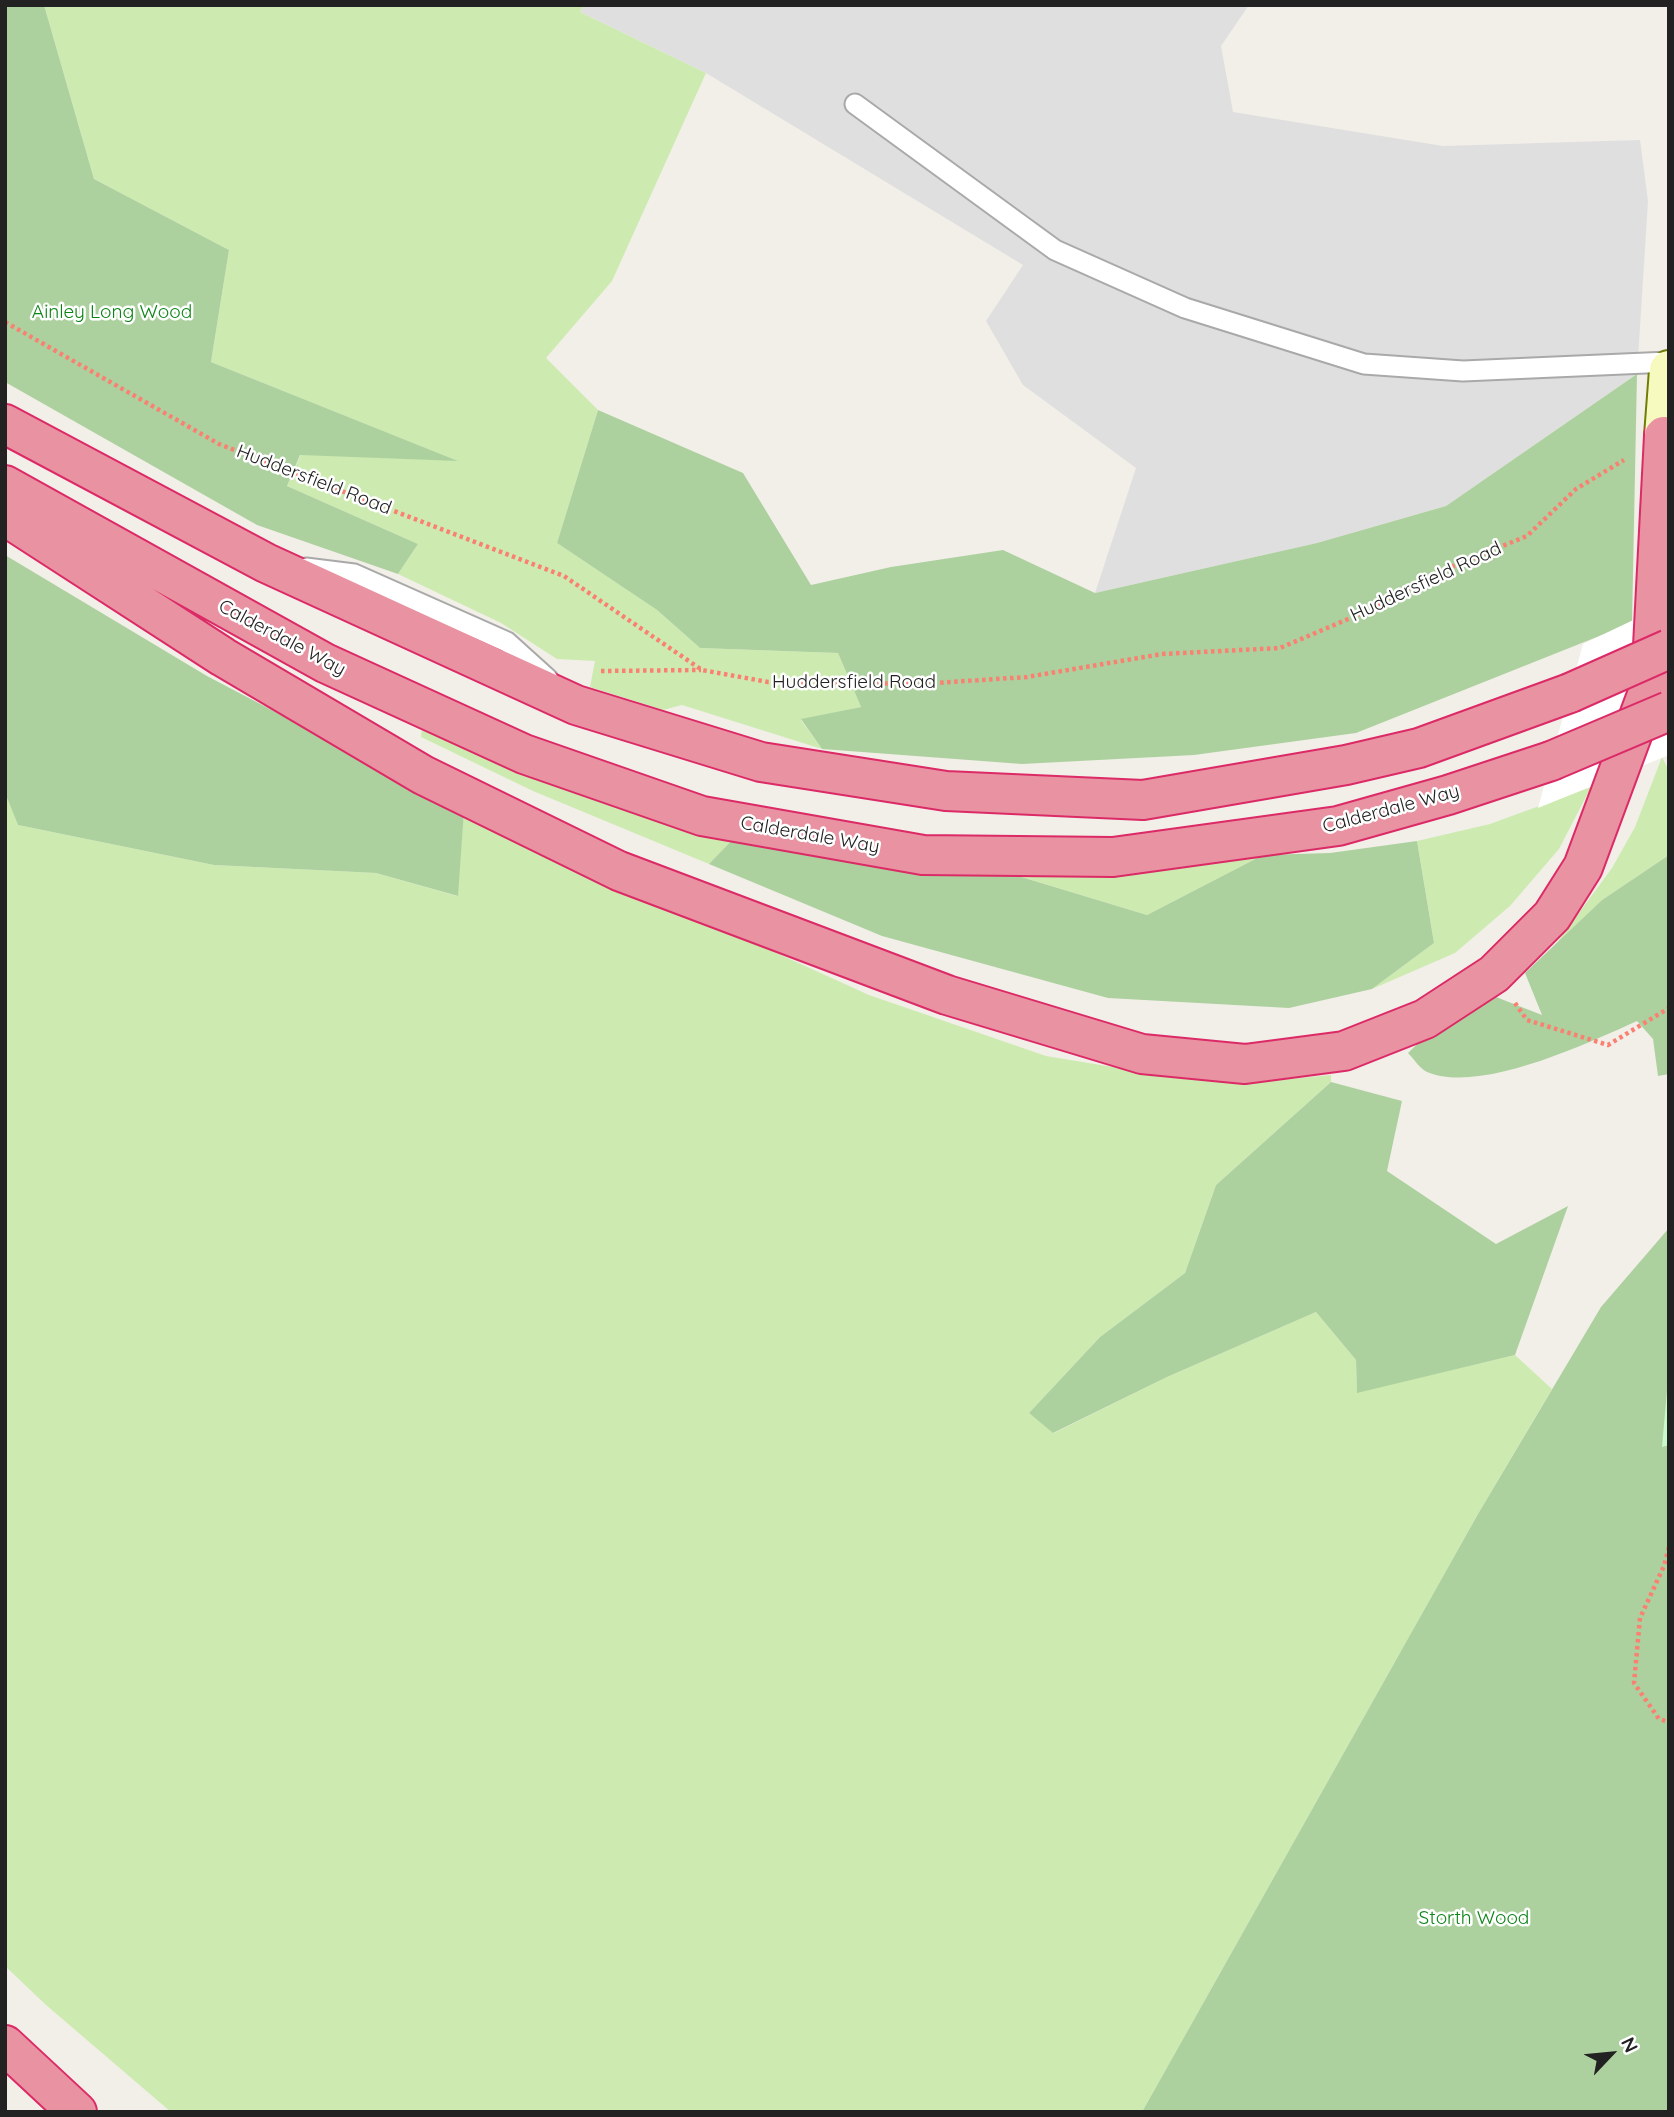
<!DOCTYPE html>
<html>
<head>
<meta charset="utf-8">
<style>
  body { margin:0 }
  #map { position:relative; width:1674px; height:2117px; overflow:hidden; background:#f2efe9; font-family:Quicksand,sans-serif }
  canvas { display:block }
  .frame { position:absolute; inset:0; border:7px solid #222; pointer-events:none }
  .north { position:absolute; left:1576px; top:2019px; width:70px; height:70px; -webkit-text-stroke:5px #fff; paint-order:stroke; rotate:64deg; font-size:19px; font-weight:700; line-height:28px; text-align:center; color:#222 }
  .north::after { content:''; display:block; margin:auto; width:24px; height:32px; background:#222; clip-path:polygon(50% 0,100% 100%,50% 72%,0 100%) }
</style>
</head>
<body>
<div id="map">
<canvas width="1674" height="2117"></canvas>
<div class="frame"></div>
<div class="north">N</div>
</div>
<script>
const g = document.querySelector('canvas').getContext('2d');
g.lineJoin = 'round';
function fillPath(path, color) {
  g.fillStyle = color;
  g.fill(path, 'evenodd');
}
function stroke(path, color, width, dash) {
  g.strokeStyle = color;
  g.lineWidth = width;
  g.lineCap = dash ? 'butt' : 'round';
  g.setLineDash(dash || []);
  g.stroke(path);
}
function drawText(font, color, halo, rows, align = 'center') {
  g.font = font + ' Quicksand,sans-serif';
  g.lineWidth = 5;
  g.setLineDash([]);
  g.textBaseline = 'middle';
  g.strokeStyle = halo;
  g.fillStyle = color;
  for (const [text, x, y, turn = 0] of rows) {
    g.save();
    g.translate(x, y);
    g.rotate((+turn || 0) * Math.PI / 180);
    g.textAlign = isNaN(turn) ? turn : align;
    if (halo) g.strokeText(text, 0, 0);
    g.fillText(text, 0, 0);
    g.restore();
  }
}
const residential = new Path2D(`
  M 585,5 L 1249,5 L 1221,46 L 1233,112 L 1443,146 L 1640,140 L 1648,201 L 1637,374 L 1446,506 L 1317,543 L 1095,593 L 1136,468 L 1023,385 L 986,321 L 1023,265 L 706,73 L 580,12 Z`);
const grass = new Path2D(`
  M 44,5 L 585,5 L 580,12 L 706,73 L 612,281 L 546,358 L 598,410 L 557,543 L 657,610 L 700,648 L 838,653 L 861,707 L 801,720 L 822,749 L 682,705 L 663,710 L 590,687 L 595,661 L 557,659 L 501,623 L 398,574 L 418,544 L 287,486 L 301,454 L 455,460 L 211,362 L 229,250 L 94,179 Z
  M 422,728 L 736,836 L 709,864 L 533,791 L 421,737 Z
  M 1662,757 L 1669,771 L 1669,855 L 1602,900 L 1556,944 L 1612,868 L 1635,827 Z
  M 1591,787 L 1559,849 L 1510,906 L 1455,953 L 1372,989 L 1434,943 L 1417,841 L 1490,824 Z
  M 5,793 L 18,825 L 214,865 L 376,873 L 457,896 L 464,811 L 869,995 L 1046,1056 L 1149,1073 L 1248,1083 L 1331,1075 L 1331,1082 L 1216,1185 L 1185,1273 L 1100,1337 L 1029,1413 L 1054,1433 L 1167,1377 L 1316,1312 L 1356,1360 L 1357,1392 L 1515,1355 L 1552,1389 L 1478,1514 L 1142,2112 L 171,2112 L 46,2005 L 5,1966 Z
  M 1263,855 L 1147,915 L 1018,876 L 1140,869 Z`);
const forest = new Path2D(`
  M 5,5 L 44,5 L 94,179 L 229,250 L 211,362 L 458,461 L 300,455 L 287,486 L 418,544 L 398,574 L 257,525 L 5,382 Z
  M 1637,374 L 1632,623 L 1356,733 L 1194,755 L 1022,764 L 822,749 L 801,719 L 861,707 L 838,653 L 700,648 L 657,610 L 557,543 L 598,410 L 743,473 L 811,585 L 891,567 L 1003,550 L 1095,593 L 1317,543 L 1446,506 Z
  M 5,555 L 207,676 L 464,811 L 458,896 L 376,873 L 214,865 L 18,825 L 5,793 Z
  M 736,836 L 828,858 L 1018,876 L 1147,915 L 1263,855 L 1330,853 L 1417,841 L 1434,943 L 1372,989 L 1289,1008 L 1108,998 L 882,936 L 709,864 Z
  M 1669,855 L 1669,1074 L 1658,1076 L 1653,1039 L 1637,1021 C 1586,1044 1480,1094 1427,1072 C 1420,1069 1414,1059 1408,1053 L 1434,1028 L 1496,997 L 1542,1015 L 1525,973 L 1602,900 Z
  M 1331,1082 L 1402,1101 L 1387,1171 L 1496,1244 L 1568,1206 L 1515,1355 L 1357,1393 L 1356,1360 L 1316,1312 L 1167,1377 L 1053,1433 L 1029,1413 L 1100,1337 L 1185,1273 L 1216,1185 Z
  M 1669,1228 L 1669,2112 L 1142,2112 L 1478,1514 L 1601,1307 Z`);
const park = new Path2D(`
  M 1669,1368 L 1669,1445 L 1662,1447 Z`);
const pier = new Path2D(`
  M 1669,603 L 1669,755 L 1538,808 L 1583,644 Z`);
const path = new Path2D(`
  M 5,322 L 219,444 L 564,576 L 702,670 L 768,682 L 920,684 L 1027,677 L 1162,654 L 1280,648 L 1360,614 L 1439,572 L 1527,536 L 1576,489 L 1624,460
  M 601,671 L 701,670
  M 1515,1003 L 1527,1020 L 1608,1045 L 1669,1008
  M 1669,1547 L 1664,1566 L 1640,1618 L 1634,1683 L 1659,1719 L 1669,1722`);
const lane = new Path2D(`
  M 855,104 L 1055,250 L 1185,308 L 1364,364 L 1463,371 L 1669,362
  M 306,568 L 354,574 L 507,642 L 548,679`);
const secondary = new Path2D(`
  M 1664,436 L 1669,370`);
const highway = new Path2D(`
  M 5,424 L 266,563 L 576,705 L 761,762 L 946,791 L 1143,800 L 1346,765 L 1419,748 L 1570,693
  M 5,485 L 325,663 L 524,754 L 702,816 L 923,855 L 1113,857 L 1338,826 L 1448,795 L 1551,761
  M 5,516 L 223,657 L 423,775 L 619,871 L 947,995 L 1142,1054 L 1245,1064 L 1344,1051 L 1425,1019 L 1494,974 L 1552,916 L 1583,867 L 1651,684 L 1664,436
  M 5,2045 L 77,2112`);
const highwayBridge = new Path2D(`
  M 1570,693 L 1669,649
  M 1551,761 L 1669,711`);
const parkNames = [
  ["Ainley Long Wood",112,312],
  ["Storth Wood",1474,1918]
];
const streetNames = [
  ["Huddersfield Road",314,480,21],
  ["Huddersfield Road",1426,582,-25],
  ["Calderdale Way",282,638,28],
  ["Huddersfield Road",854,682],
  ["Calderdale Way",1391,809,-15],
  ["Calderdale Way",810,835,10]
];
fillPath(residential, '#e0dfdf');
fillPath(grass, '#cdebb0');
fillPath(forest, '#add19e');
fillPath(park, '#c8facc');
fillPath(pier, '#fff');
stroke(lane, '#a9a9a9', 23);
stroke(secondary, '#707d05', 42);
stroke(highway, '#dc2a67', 42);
stroke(path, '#fa8072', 4.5, [3.5, 3.5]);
stroke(lane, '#fff', 19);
stroke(secondary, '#f7fabf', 38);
stroke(highway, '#e892a2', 38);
stroke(highwayBridge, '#dc2a67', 42, []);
stroke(highwayBridge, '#e892a2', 38);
drawText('19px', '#0c8416', '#fff', parkNames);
drawText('19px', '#222', '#fff', streetNames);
</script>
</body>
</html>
